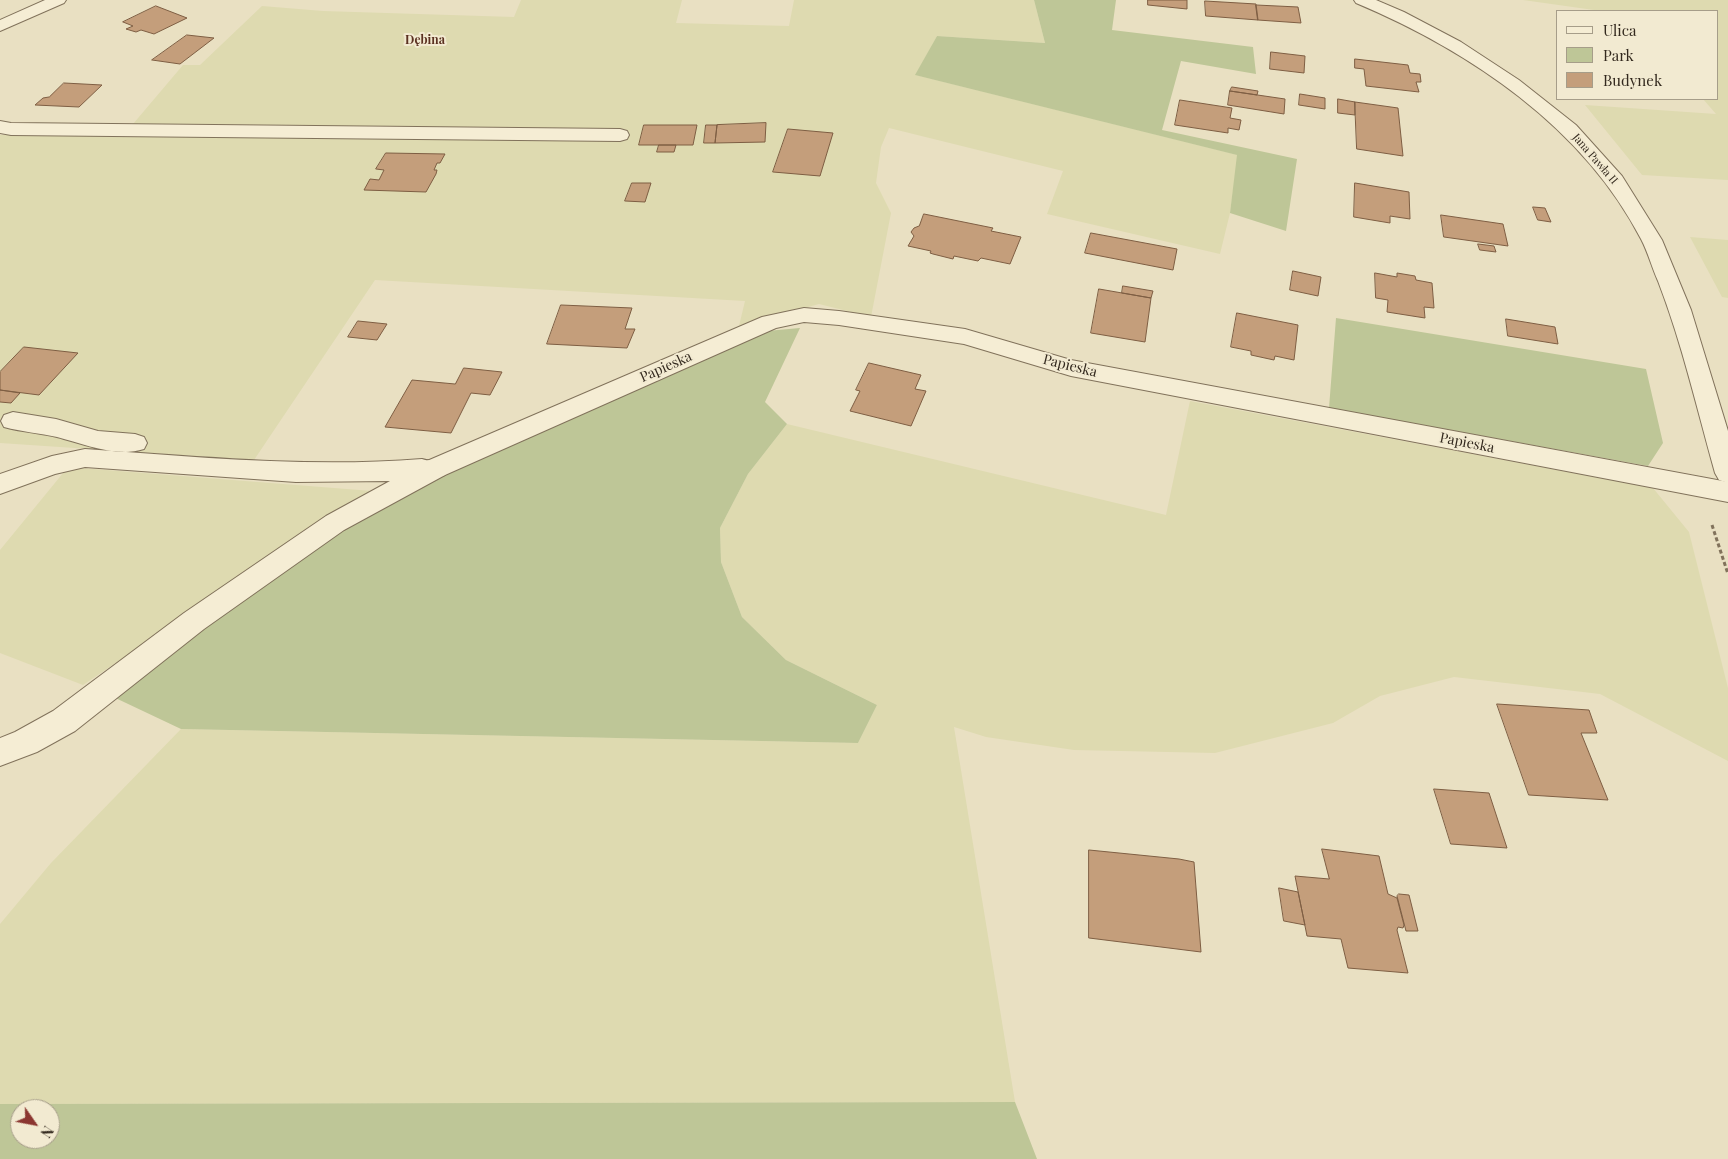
<!DOCTYPE html>
<html>
<head>
<meta charset="utf-8">
<style>
  body { margin:0 }
  #map { position:relative; width:1728px; height:1159px; overflow:hidden; background:#e9e0c2; font-family:"Playfair Display",serif }
  canvas { display:block }
  .legend { position:absolute; left:1556px; top:10px; width:162px; height:90px; box-sizing:border-box; background:#f2ead1; border:1px solid #a69d89; margin:0; padding:6px 9px; list-style:none; font-size:15px; color:#33291e }
  .legend li { display:flex; align-items:center; gap:10px; height:25px }
  .legend b { width:25px; border:1px solid #a69d89 }
  .north { position:absolute; left:10px; top:1099px; width:50px; height:50px; box-sizing:border-box; background:#f2ead1; border:1px solid #a69d89; border-radius:50%; rotate:123deg; font-size:14px; font-weight:700; line-height:20px; text-align:center; color:#33291e }
  .north::after { content:''; display:block; margin:auto; width:18px; height:22px; background:#8b3630; clip-path:polygon(50% 0,100% 100%,50% 72%,0 100%) }
</style>
</head>
<body>
<div id="map">
<canvas width="1728" height="1159"></canvas>
<ul class="legend">
<li><b style="height:6px;background:#f5edd4"></b>Ulica</li>
<li><b style="height:14px;background:#bec697"></b>Park</li>
<li><b style="height:14px;background:#c49e7b"></b>Budynek</li>
</ul>
<div class="north">N</div>
</div>
<script>
const g = document.querySelector('canvas').getContext('2d');
g.lineJoin = 'round';
function fillPath(path, color) {
  g.fillStyle = color;
  g.fill(path, 'evenodd');
}
function stroke(path, color, width, dash) {
  g.strokeStyle = color;
  g.lineWidth = width;
  g.lineCap = dash ? 'butt' : 'round';
  g.setLineDash(dash || []);
  g.stroke(path);
}
function drawText(font, color, halo, rows, align = 'center') {
  g.font = font + ' "Playfair Display",serif';
  g.lineWidth = 4;
  g.setLineDash([]);
  g.textBaseline = 'middle';
  g.strokeStyle = halo;
  g.fillStyle = color;
  for (const [text, x, y, turn = 0] of rows) {
    g.save();
    g.translate(x, y);
    g.rotate((+turn || 0) * Math.PI / 180);
    g.textAlign = isNaN(turn) ? turn : align;
    if (halo) g.strokeText(text, 0, 0);
    g.fillText(text, 0, 0);
    g.restore();
  }
}
const farmland = new Path2D(`
  M 521,0 L 682,0 L 676,23 L 789,26 L 794,0 L 1034,0 L 1045,43 L 937,36 L 916,75 L 1238,155 L 1230,213 L 1220,254 L 1047,214 L 1063,171 L 889,128 L 881,147 L 876,183 L 891,213 L 871,317 L 819,304 L 739,326 L 745,301 L 375,280 L 254,460 L 0,443 L 0,135 L 298,136 L 305,125 L 133,124 L 183,65 L 200,65 L 262,6 L 323,11 L 514,17 Z
  M 1523,0 L 1728,0 L 1728,180 L 1642,175 L 1585,105 L 1716,114 L 1703,99 L 1717,99 L 1717,11 L 1601,11 Z
  M 1690,237 L 1728,240 L 1728,298 L 1722,297 Z
  M 1190,401 L 1653,488 L 1689,532 L 1728,688 L 1728,761 L 1600,694 L 1454,677 L 1380,696 L 1333,723 L 1215,753 L 1074,750 L 986,737 L 954,727 L 1015,1102 L 0,1104 L 0,924 L 51,863 L 181,729 L 858,743 L 877,705 L 786,660 L 742,617 L 721,562 L 720,528 L 748,474 L 787,424 L 1166,515 Z
  M 68,467 L 372,491 L 83,685 L 0,653 L 0,550 Z`);
const green = new Path2D(`
  M 1034,0 L 1116,0 L 1112,30 L 1253,47 L 1256,74 L 1181,61 L 1162,130 L 1297,159 L 1286,231 L 1230,213 L 1237,155 L 915,75 L 937,36 L 1045,43 Z
  M 1336,318 L 1646,369 L 1663,443 L 1648,466 L 1329,408 Z
  M 800,328 L 765,402 L 787,424 L 748,474 L 720,528 L 721,562 L 742,617 L 786,660 L 877,705 L 858,743 L 181,729 L 107,694 L 317,540 L 437,476 L 767,331 Z
  M 1015,1102 L 1037,1159 L 0,1159 L 0,1104 ZM 20,1109 L 50,1109 L 50,1139 L 20,1139 Z`);
const building = new Path2D(`
  M 1148,0 L 1187,0 L 1187,9 L 1148,5 Z
  M 1205,1 L 1256,4 L 1258,20 L 1206,16 Z
  M 1256,5 L 1298,7 L 1301,23 L 1258,20 Z
  M 156,6 L 187,18 L 154,34 L 141,30 L 136,32 L 126,29 L 133,26 L 123,22 Z
  M 187,35 L 214,38 L 180,64 L 152,60 Z
  M 1271,52 L 1305,56 L 1304,73 L 1270,69 Z
  M 1355,59 L 1408,65 L 1410,73 L 1420,74 L 1421,82 L 1416,82 L 1419,92 L 1366,86 L 1364,69 L 1355,68 Z
  M 64,83 L 102,85 L 79,107 L 35,105 L 43,98 L 49,97 Z
  M 1232,87 L 1258,91 L 1257,95 L 1230,91 Z
  M 1230,91 L 1285,99 L 1284,114 L 1228,105 Z
  M 1300,94 L 1325,98 L 1325,109 L 1299,105 Z
  M 1338,99 L 1355,102 L 1355,115 L 1338,113 Z
  M 1180,100 L 1232,108 L 1230,118 L 1241,120 L 1239,130 L 1228,128 L 1228,133 L 1175,125 Z
  M 1355,102 L 1398,108 L 1403,156 L 1357,149 Z
  M 766,123 L 765,142 L 715,143 L 717,125 Z
  M 644,125 L 697,125 L 693,145 L 639,145 Z
  M 706,125 L 717,125 L 715,143 L 704,143 Z
  M 788,129 L 833,133 L 820,176 L 773,172 Z
  M 659,145 L 676,145 L 674,152 L 657,152 Z
  M 386,153 L 445,154 L 440,163 L 437,163 L 434,170 L 437,170 L 436,174 L 426,192 L 364,190 L 370,179 L 379,180 L 384,170 L 376,169 Z
  M 632,183 L 651,183 L 645,202 L 625,201 Z
  M 1355,183 L 1409,192 L 1410,219 L 1390,216 L 1390,223 L 1354,217 Z
  M 1533,207 L 1545,208 L 1551,222 L 1538,220 Z
  M 924,214 L 993,228 L 991,231 L 1021,237 L 1010,264 L 981,258 L 978,261 L 954,256 L 953,259 L 933,254 L 930,253 L 931,251 L 908,246 L 914,236 L 911,232 L 914,228 L 919,226 Z
  M 1441,215 L 1503,224 L 1508,246 L 1444,237 Z
  M 1091,233 L 1177,249 L 1173,270 L 1085,253 Z
  M 1478,244 L 1494,246 L 1496,252 L 1480,250 Z
  M 1293,271 L 1321,277 L 1318,296 L 1290,290 Z
  M 1375,273 L 1397,277 L 1397,273 L 1415,276 L 1416,280 L 1432,283 L 1434,308 L 1424,307 L 1425,318 L 1387,312 L 1388,300 L 1376,298 Z
  M 1123,286 L 1153,291 L 1151,298 L 1122,293 Z
  M 1099,289 L 1151,298 L 1145,342 L 1091,333 Z
  M 561,305 L 632,308 L 625,329 L 635,329 L 627,348 L 547,344 Z
  M 1237,313 L 1298,325 L 1294,360 L 1275,356 L 1274,360 L 1251,355 L 1251,351 L 1231,347 Z
  M 1506,319 L 1555,327 L 1558,344 L 1508,336 Z
  M 358,321 L 387,324 L 377,340 L 348,337 Z
  M 24,347 L 78,353 L 39,395 L 0,390 L 0,372 Z
  M 869,363 L 921,375 L 915,389 L 926,391 L 911,426 L 850,411 L 860,391 L 856,390 Z
  M 464,368 L 502,372 L 490,395 L 471,393 L 451,433 L 385,427 L 412,380 L 455,384 Z
  M 0,390 L 20,393 L 11,403 L 0,402 Z
  M 1497,704 L 1589,710 L 1597,733 L 1581,733 L 1608,800 L 1529,795 Z
  M 1434,789 L 1489,793 L 1507,848 L 1451,844 Z
  M 1322,849 L 1379,856 L 1388,894 L 1397,898 L 1404,925 L 1403,928 L 1398,927 L 1397,930 L 1408,973 L 1348,968 L 1341,939 L 1307,936 L 1295,876 L 1329,879 Z
  M 1089,850 L 1179,859 L 1194,862 L 1201,952 L 1089,938 Z
  M 1279,888 L 1298,892 L 1305,925 L 1284,921 Z
  M 1399,894 L 1409,895 L 1418,931 L 1406,931 L 1397,896 Z`);
const path = new Path2D(`
  M 1712,525 L 1728,574`);
const service = new Path2D(`
  M 0,121 L 11,123 L 620,129 L 627,131 L 629,135 L 627,139 L 620,141 L 11,135 L 0,133 Z
  M 13,412 L 56,419 L 98,431 L 135,434 L 144,437 L 147,443 L 144,449 C 116,458 84,444 57,437 C 40,433 22,432 4,427 L 1,421 L 4,415 Z
  M 85,449 C 198,457 309,468 422,459 C 430,462 436,459 445,461 L 449,468 L 445,475 L 344,530 L 204,629 L 75,731 L 37,752 L 0,766 L 0,738 L 15,732 L 53,711 L 184,613 L 326,516 L 390,481 L 296,482 L 85,467 L 55,474 L 0,494 L 0,474 L 52,456 Z`);
const minor = new Path2D(`
  M 804,308 L 839,311 L 965,329 L 1071,360 L 1728,482 L 1728,502 L 1071,376 L 964,344 L 839,325 L 804,322 L 776,328 L 445,475 L 436,477 L 427,475 L 423,468 L 427,461 L 762,317 Z`);
const tertiary = new Path2D(`
  M 45,0 L 66,0 L 64,3 L 0,31 L 0,20 Z
  M 1354,0 L 1376,0 L 1404,12 L 1461,42 L 1519,80 L 1576,125 L 1622,176 L 1662,240 L 1691,310 L 1728,431 L 1728,483 L 1719,480 L 1715,473 C 1697,409 1682,343 1658,281 C 1652,268 1648,252 1641,239 C 1583,127 1470,51 1356,3 Z`);
const farStreetnames = [
  ["Jana Pawła II",1595,159,49]
];
const farNeighbourhoodnames = [
  ["Dębina",425,40]
];
const streetNames = [
  ["Papieska",1070,366,14],
  ["Papieska",666,367,-24],
  ["Papieska",1467,443,11]
];
fillPath(farmland, '#dedab0');
fillPath(green, '#bec697');
fillPath(building, '#c49e7b');
stroke(building, '#7e5e43', 1);
stroke(service, '#81725b', 2);
stroke(minor, '#81725b', 2);
stroke(tertiary, '#81725b', 2);
stroke(path, '#81725b', 3, [4, 2.5]);
fillPath(service, '#f5edd4');
fillPath(minor, '#f5edd4');
fillPath(tertiary, '#f5edd4');
drawText('11px', '#33291e', '#f2ead1', farStreetnames);
drawText('bold 12px', '#5b3121', '#f2ead1', farNeighbourhoodnames);
drawText('14px', '#33291e', '#f2ead1', streetNames);
</script>
</body>
</html>
